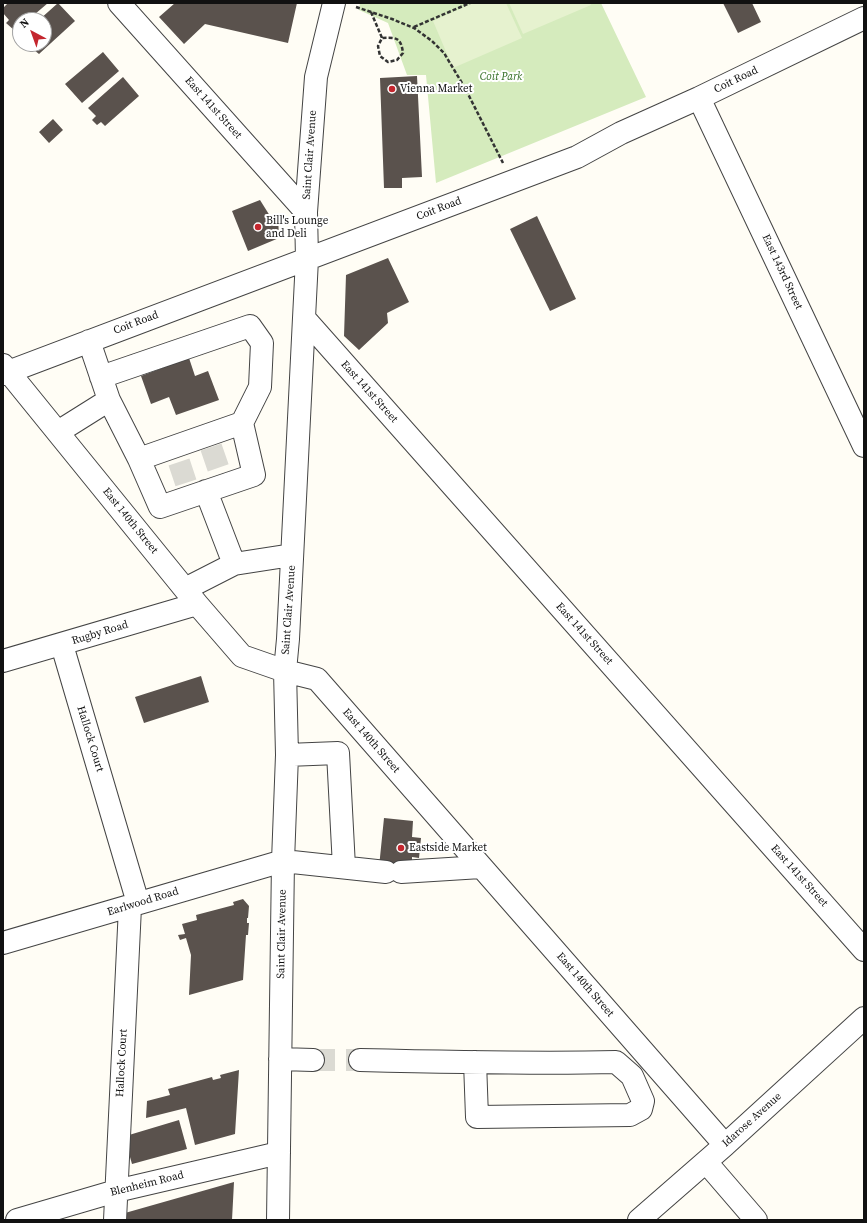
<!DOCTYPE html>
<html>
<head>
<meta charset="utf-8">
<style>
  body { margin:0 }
  #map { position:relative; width:867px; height:1223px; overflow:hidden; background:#fffdf5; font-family:"Source Serif 4",serif }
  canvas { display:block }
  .frame { position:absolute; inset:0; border:4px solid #111; pointer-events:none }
  .north { position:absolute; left:12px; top:12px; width:40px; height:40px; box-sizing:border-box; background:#fff; border:1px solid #a0a0a0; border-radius:50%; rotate:319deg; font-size:11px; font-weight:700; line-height:16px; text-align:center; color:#111 }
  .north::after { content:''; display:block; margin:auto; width:14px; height:18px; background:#c4262e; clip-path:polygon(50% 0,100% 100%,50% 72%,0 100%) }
</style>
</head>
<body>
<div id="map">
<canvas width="867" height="1223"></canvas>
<div class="frame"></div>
<div class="north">N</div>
</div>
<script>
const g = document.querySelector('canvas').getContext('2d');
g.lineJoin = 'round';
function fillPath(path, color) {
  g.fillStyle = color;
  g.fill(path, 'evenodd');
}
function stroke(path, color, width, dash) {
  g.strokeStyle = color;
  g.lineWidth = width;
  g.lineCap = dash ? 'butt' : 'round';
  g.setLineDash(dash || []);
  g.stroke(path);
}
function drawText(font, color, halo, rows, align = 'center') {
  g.font = font + ' "Source Serif 4",serif';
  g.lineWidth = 4;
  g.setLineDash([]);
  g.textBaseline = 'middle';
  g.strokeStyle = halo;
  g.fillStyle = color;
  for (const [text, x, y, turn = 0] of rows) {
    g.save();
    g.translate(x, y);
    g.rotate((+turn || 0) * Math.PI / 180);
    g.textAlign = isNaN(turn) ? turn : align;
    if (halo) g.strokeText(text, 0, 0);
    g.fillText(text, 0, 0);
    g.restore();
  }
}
const green = new Path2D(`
  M 360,3 L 601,3 L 646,97 L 436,183 L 426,75 L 407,75 L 388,23 L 359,10 Z`);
const pitch = new Path2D(`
  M 473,3 L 506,3 L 522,38 L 453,68 L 433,21 Z
  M 509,3 L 590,3 L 591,5 L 523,34 Z`);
const building = new Path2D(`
  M 8,3 L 48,3 L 28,20 L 20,20 L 20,27 L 17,30 L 16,28 L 14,30 L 6,23 L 9,20 L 3,13 L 3,8 Z
  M 58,3 L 75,21 L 39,54 L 34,50 L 32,52 L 27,47 L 31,44 L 44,44 L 44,20 L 39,20 Z
  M 175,3 L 297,3 L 288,43 L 205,24 L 184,44 L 159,17 Z
  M 723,3 L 752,3 L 761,22 L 738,33 Z
  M 103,52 L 119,71 L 82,103 L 65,84 Z
  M 417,76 L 422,177 L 402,178 L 402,188 L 384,188 L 380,78 Z
  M 123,77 L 139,96 L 105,126 L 101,122 L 97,125 L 92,120 L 96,116 L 88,108 Z
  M 53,119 L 63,130 L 49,143 L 39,132 Z
  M 260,200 L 270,216 L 278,216 L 279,238 L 248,251 L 232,211 Z
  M 537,216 L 576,299 L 550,311 L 510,229 Z
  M 388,258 L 409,302 L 387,313 L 388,323 L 359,350 L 344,336 L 346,275 Z
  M 189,358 L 195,376 L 208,371 L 219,400 L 176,415 L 169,397 L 151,404 L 141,376 Z
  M 201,676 L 209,702 L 144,723 L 135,697 Z
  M 384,818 L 413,821 L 412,837 L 421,838 L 419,858 L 412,857 L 412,865 L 379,867 Z
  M 243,899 L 249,906 L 248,918 L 247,918 L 247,923 L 249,923 L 248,935 L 246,935 L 243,980 L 189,995 L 191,955 L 186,938 L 180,940 L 178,935 L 185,934 L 182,924 L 197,920 L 196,915 L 234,905 L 233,902 Z
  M 239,1070 L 235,1134 L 195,1145 L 186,1108 L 146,1118 L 147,1101 L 170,1095 L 168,1089 L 212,1077 L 213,1080 L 221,1078 L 220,1075 Z
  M 179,1120 L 187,1149 L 132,1164 L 128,1150 L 129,1135 Z
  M 234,1182 L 232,1220 L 124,1220 L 125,1213 Z`);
const minorTunnel = new Path2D(`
  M 211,447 L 220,473
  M 179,462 L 187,486
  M 313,1060 L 360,1060`);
const path = new Path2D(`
  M 356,7 L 392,19 L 414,28 L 432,41 L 444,53 L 465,88 L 503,163
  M 371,12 L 382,38 L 378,46 L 380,56 L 388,62 L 397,60 L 403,53 C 401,38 397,37 382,38
  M 414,27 L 470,3`);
const minor = new Path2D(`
  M 119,3 L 306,212
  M 699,98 L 864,446
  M 304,318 L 864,950
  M 3,365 L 197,604 L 242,656 L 285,671 L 317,679 L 725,1145
  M 3,374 L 577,157 L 621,133 L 699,98 L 864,18
  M 101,377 L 250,326 L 262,343 L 260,387 L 242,423 L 139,459 L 109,400
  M 58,432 L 109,400 L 89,341
  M 139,459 L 160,507 L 254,475 L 242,423
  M 206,491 L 234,564
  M 185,589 L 234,564 L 292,555
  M 62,645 L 138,903
  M 3,661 L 197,604
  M 287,755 L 338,753 L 344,867
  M 401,872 L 481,867
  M 3,943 L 283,861 L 386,872
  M 280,1059 L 313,1060
  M 360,1060 C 445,1062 530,1064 616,1062 L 632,1076 L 643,1101 L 641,1109 L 630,1115 L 477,1117 L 475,1062
  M 706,1162 L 756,1220
  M 17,1220 L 116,1191 L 279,1153
  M 115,1220 L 130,907
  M 278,1220 L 283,861 L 287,755 L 285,671 L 288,639 L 304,318 L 307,259 L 306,212 L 316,77 L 334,3
  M 639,1220 L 725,1145 L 864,1018`);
const markers = [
  [392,89,4,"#c4262e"],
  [258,227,4,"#c4262e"],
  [401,848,4,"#c4262e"]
];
const parkNames = [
  ["Coit Park",501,77]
];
const streetNames = [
  ["Coit Road",736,80,-26],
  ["East 141st Street",213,108,48],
  ["Saint Clair Avenue",310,155,-86],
  ["Coit Road",439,209,-21],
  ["East 143rd Street",782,272,65],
  ["Coit Road",136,323,-21],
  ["East 141st Street",369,392,48],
  ["East 140th Street",130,521,51],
  ["Saint Clair Avenue",289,610,-86],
  ["Rugby Road",100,633,-17],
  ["East 141st Street",584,634,48],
  ["Hallock Court",90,739,73],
  ["East 140th Street",371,741,49],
  ["East 141st Street",799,876,48],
  ["Earlwood Road",143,902,-17],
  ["Saint Clair Avenue",282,934,-89],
  ["East 140th Street",585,985,49],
  ["Hallock Court",122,1063,-87],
  ["Idarose Avenue",752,1120,-42],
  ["Blenheim Road",147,1184,-14]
];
const poiNames = [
  ["Vienna Market",400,89],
  ["Bill's Lounge",266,221],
  ["and Deli",266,234],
  ["Eastside Market",409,848]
];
fillPath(green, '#d5ebbd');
fillPath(pitch, '#e6f2cf');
fillPath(building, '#5a524d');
stroke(minorTunnel, '#dbdad3', 22, [22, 11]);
stroke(minor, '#444', 24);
stroke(path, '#333', 2.5, [4, 2]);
stroke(minor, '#fff', 22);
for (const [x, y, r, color] of markers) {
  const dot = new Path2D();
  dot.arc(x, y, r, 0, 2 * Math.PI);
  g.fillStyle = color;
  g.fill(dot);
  stroke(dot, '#fff', 1.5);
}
drawText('italic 11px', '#2f6b1f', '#fff', parkNames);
drawText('11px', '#111', '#fff', streetNames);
drawText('11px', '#111', '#fff', poiNames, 'left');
</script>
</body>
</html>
